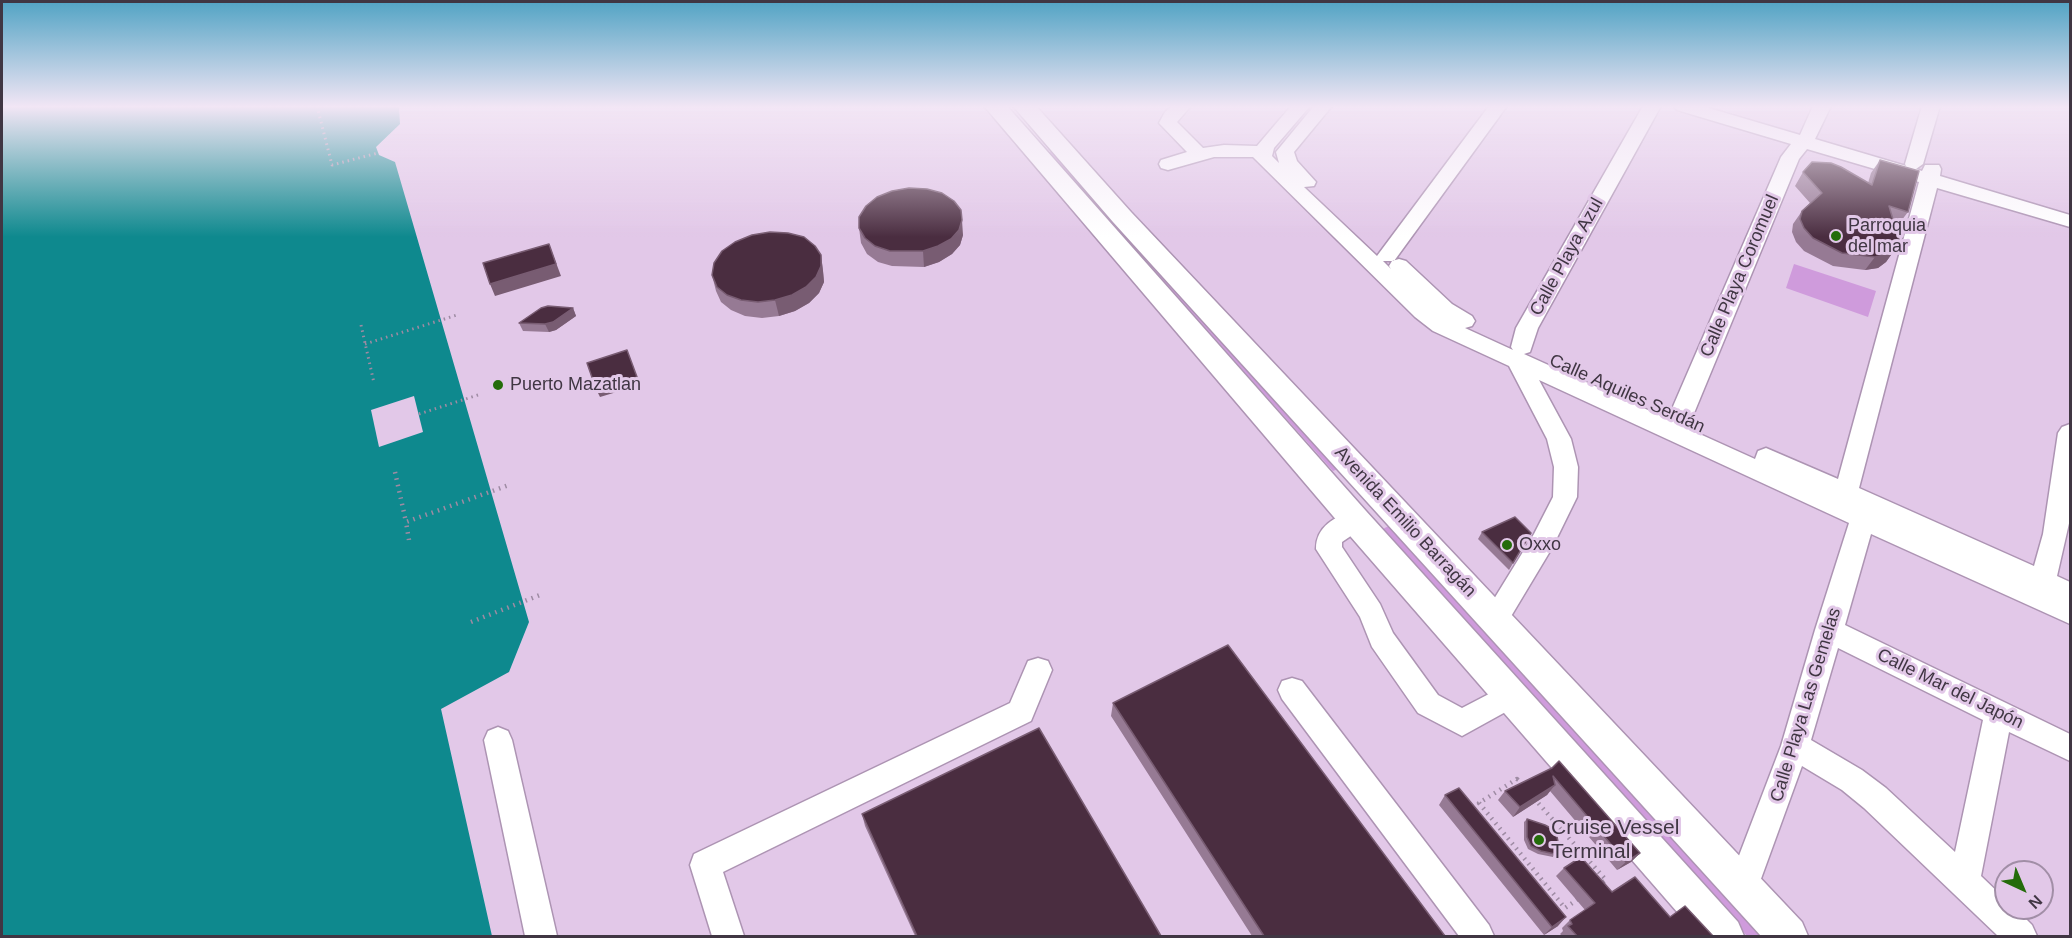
<!DOCTYPE html>
<html>
<head>
<meta charset="utf-8">
<style>
  body { margin:0 }
  #map { position:relative; width:2072px; height:938px; overflow:hidden; background:#e2c8e8; font-family:Arial,sans-serif }
  canvas { display:block }
  .frame { position:absolute; inset:0; border:3px solid #403643; pointer-events:none }
  .north { position:absolute; left:1994px; top:860px; width:60px; height:60px; box-sizing:border-box; background:#e2c8e8; border:2px solid #a18ea6; border-radius:50%; rotate:136deg; font-size:16px; font-weight:700; line-height:24px; text-align:center; color:#403643 }
  .north::after { content:''; display:block; margin:auto; width:21px; height:27px; background:#246c0a; clip-path:polygon(50% 0,100% 100%,50% 72%,0 100%) }
</style>
</head>
<body>
<div id="map">
<canvas width="2072" height="938"></canvas>
<div class="frame"></div>
<div class="north">N</div>
</div>
<script>
const g = document.querySelector('canvas').getContext('2d');
g.lineJoin = 'round';
function fillPath(path, color) {
  g.fillStyle = color;
  g.fill(path, 'evenodd');
}
function stroke(path, color, width, dash) {
  g.strokeStyle = color;
  g.lineWidth = width;
  g.lineCap = dash ? 'butt' : 'round';
  g.setLineDash(dash || []);
  g.stroke(path);
}
function drawText(font, color, halo, rows, align = 'center') {
  g.font = font + ' Arial,sans-serif';
  g.lineWidth = 6;
  g.setLineDash([]);
  g.textBaseline = 'middle';
  g.strokeStyle = halo;
  g.fillStyle = color;
  for (const [text, x, y, turn = 0] of rows) {
    g.save();
    g.translate(x, y);
    g.rotate((+turn || 0) * Math.PI / 180);
    g.textAlign = isNaN(turn) ? turn : align;
    if (halo) g.strokeText(text, 0, 0);
    g.fillText(text, 0, 0);
    g.restore();
  }
}
const green = new Path2D(`
  M 1054,149 L 1345,466 L 1333,471 L 1049,153 Z
  M 1794,264 L 1876,291 L 1868,317 L 1786,288 Z
  M 1394,523 L 1769,936 L 1747,936 L 1383,529 Z`);
const water = new Path2D(`
  M 2,106 L 399,106 L 400,124 L 376,147 L 379,155 L 395,162 L 529,622 L 509,672 L 441,709 L 492,936 L 2,936 Z`);
const pier = new Path2D(`
  M 414,396 L 423,432 L 379,447 L 371,410 Z`);
const pathFar1 = new Path2D(`
  M 317,106 L 332,165 L 378,153
  M 361,325 L 374,383
  M 365,344 L 457,315
  M 419,414 L 481,394`);
const path = new Path2D(`
  M 395,472 L 406,522
  M 409,540 L 406,522 L 509,485
  M 471,622 L 540,595
  M 1517,779 L 1606,880 L 1565,908 L 1479,803 Z`);
const minor = new Path2D(`
  M 1172,106 L 1191,106 L 1177,122 L 1203,148 L 1224,145 L 1257,146 L 1291,106 L 1310,106 L 1274,148 L 1272,156 L 1279,163 L 1276,152 L 1314,106 L 1332,106 L 1294,152 L 1297,161 L 1316,182 L 1314,186 L 1304,187 L 1377,256 L 1489,106 L 1507,106 L 1394,261 L 1383,261 L 1391,269 L 1389,266 L 1392,261 L 1399,259 L 1406,261 L 1452,304 L 1472,316 L 1475,321 L 1472,326 L 1465,328 L 1513,350 L 1511,347 L 1516,328 L 1643,106 L 1661,106 L 1538,328 L 1530,352 L 1524,354 L 1670,420 L 1668,418 L 1781,157 L 1791,144 L 1677,110 L 1674,106 L 1702,106 L 1800,135 L 1813,106 L 1831,106 L 1815,139 L 1906,166 L 1905,164 L 1922,106 L 1940,106 L 1923,164 L 1916,169 L 1922,171 L 1925,165 L 1939,165 L 1941,169 L 1940,176 L 2070,215 L 2070,227 L 1937,188 L 1859,488 L 2034,566 L 2043,534 L 2058,433 L 2062,427 L 2070,424 L 2070,519 L 2057,576 L 2070,582 L 2070,624 L 1871,534 L 1845,625 L 2070,734 L 2070,761 L 2009,732 L 1981,876 L 2006,900 L 2006,908 L 2015,908 L 2032,925 L 2037,936 L 1998,936 L 1864,808 L 1842,790 L 1802,766 L 1754,898 L 1743,903 L 1732,898 L 1727,887 L 1781,746 L 1815,630 L 1849,523 L 1539,380 L 1571,439 L 1578,467 L 1577,497 L 1552,548 L 1504,628 L 1495,631 L 1486,628 L 1482,620 L 1486,612 L 1534,534 L 1553,497 L 1554,467 L 1547,439 L 1509,366 L 1433,331 L 1415,317 L 1253,157 L 1214,157 L 1168,170 L 1161,168 L 1159,164 L 1161,160 L 1187,152 L 1159,123 L 1165,112 ZM 1807,149 L 1919,182 L 1838,479 L 1766,448 L 1758,451 L 1755,459 L 1682,426 L 1688,424 L 1692,418 L 1799,159 ZM 1838,648 L 1983,720 L 1955,852 L 1886,788 L 1862,770 L 1811,740 Z
  M 1355,510 L 1364,513 L 1367,520 L 1364,527 L 1342,542 L 1342,547 L 1380,604 L 1393,633 L 1438,695 L 1462,708 L 1510,683 L 1520,686 L 1524,695 L 1520,704 L 1462,736 L 1418,713 L 1372,647 L 1360,617 L 1316,549 C 1316,526 1335,517 1355,510 Z
  M 1038,658 L 1048,661 L 1052,670 L 1031,721 L 723,872 L 744,936 L 712,936 L 690,865 L 694,854 L 1010,703 L 1028,661 Z
  M 1292,678 L 1302,681 L 1489,925 L 1494,936 L 1459,936 L 1282,699 L 1278,690 L 1282,681 Z
  M 498,727 L 508,731 L 512,740 L 557,936 L 525,936 L 484,740 L 488,731 Z`);
const major = new Path2D(`
  M 984,106 L 1007,106 L 1366,511 L 1738,922 L 1744,936 L 1698,936 L 1344,529 Z
  M 1013,106 L 1036,106 L 1131,212 L 1802,922 L 1808,936 L 1761,936 L 1113,222 Z`);
const wall = new Path2D(`
  M 1880,160 L 1908,212 L 1898,225 L 1894,224 L 1896,248 L 1886,262 L 1878,268 L 1865,270 L 1833,266 L 1804,251 L 1796,242 L 1792,232 L 1793,224 L 1802,211 L 1810,203 L 1795,186 L 1803,172 L 1868,183 L 1871,173 Z
  M 859,228 L 963,235 L 960,245 L 952,254 L 939,262 L 924,267 L 892,266 L 878,262 L 867,254 L 861,243 Z
  M 821,255 L 823,271 L 824,282 L 819,293 L 809,303 L 795,311 L 779,316 L 762,318 L 745,316 L 731,310 L 721,302 L 716,291 L 712,275 Z
  M 573,308 L 576,316 L 556,330 L 549,332 L 523,331 L 519,323 Z
  M 1482,532 L 1531,533 L 1509,570 L 1478,539 Z
  M 1113,703 L 1445,936 L 1252,936 L 1111,716 Z
  M 1552,768 L 1640,853 L 1631,862 L 1617,870 L 1550,791 L 1547,795 L 1513,817 L 1498,800 L 1505,791 Z
  M 1445,795 L 1558,926 L 1544,935 L 1439,805 Z
  M 862,814 L 1161,936 L 915,936 L 865,826 Z
  M 1527,819 L 1555,854 L 1553,857 L 1538,854 L 1528,849 L 1524,840 L 1524,822 Z
  M 1564,868 L 1612,892 L 1670,917 L 1713,936 L 1562,936 L 1560,934 L 1563,931 L 1562,928 L 1570,920 L 1585,910 L 1556,876 Z`);
const shadedWall = new Path2D(`
  M 962,220 L 963,235 L 960,245 L 952,254 L 939,262 L 924,267 L 923,251 Z
  M 549,244 L 561,276 L 495,296 L 490,284 Z
  M 1896,248 L 1886,262 L 1878,268 L 1865,270 L 1875,257 Z
  M 821,255 L 823,271 L 824,282 L 819,293 L 809,303 L 795,311 L 779,316 L 775,300 Z
  M 573,308 L 576,316 L 556,330 L 549,332 L 545,324 Z
  M 637,377 L 640,385 L 600,397 L 596,389 Z
  M 1555,785 L 1547,795 L 1513,817 L 1520,807 Z
  M 1640,853 L 1631,862 L 1617,870 L 1626,862 Z
  M 1566,917 L 1558,926 L 1544,935 L 1552,927 Z`);
const building = new Path2D(`
  M 1880,160 L 1919,171 L 1908,212 L 1889,206 L 1899,240 L 1896,248 L 1888,254 L 1875,257 L 1842,253 L 1813,238 L 1804,228 L 1800,219 L 1802,211 L 1822,193 L 1803,172 L 1812,162 L 1831,163 L 1841,167 L 1872,185 Z
  M 909,188 L 927,189 L 942,193 L 954,201 L 961,210 L 962,220 L 959,230 L 951,239 L 938,246 L 923,251 L 890,251 L 875,246 L 865,238 L 859,228 L 859,217 L 866,206 L 877,197 L 892,191 Z
  M 770,232 L 788,233 L 804,237 L 815,246 L 821,255 L 821,266 L 816,277 L 806,287 L 792,295 L 775,300 L 758,302 L 741,300 L 727,295 L 717,287 L 712,275 L 714,263 L 722,251 L 735,242 L 752,235 Z
  M 549,244 L 556,264 L 490,284 L 483,263 Z
  M 548,306 L 573,308 L 553,322 L 545,324 L 519,323 L 541,308 Z
  M 627,350 L 637,377 L 596,389 L 587,363 Z
  M 1515,517 L 1531,533 L 1513,563 L 1482,532 Z
  M 1228,645 L 1445,936 L 1264,936 L 1113,703 Z
  M 1039,728 L 1161,936 L 917,936 L 862,814 Z
  M 1559,761 L 1640,853 L 1626,862 L 1553,776 L 1555,785 L 1520,807 L 1505,791 L 1552,768 Z
  M 1459,788 L 1566,917 L 1552,927 L 1445,795 Z
  M 1527,819 L 1545,825 L 1556,831 L 1558,842 L 1555,854 L 1541,851 L 1531,846 L 1527,837 Z
  M 1581,857 L 1612,892 L 1635,877 L 1670,917 L 1685,906 L 1713,936 L 1577,936 L 1568,926 L 1572,924 L 1570,920 L 1595,903 L 1564,868 Z`);
const markers = [
  [1836,236,6,"#246c0a"],
  [498,385,6,"#246c0a"],
  [1507,545,6,"#246c0a"],
  [1539,840,6,"#246c0a"]
];
const poiNames = [
  ["Parroquia",1848,226],
  ["del mar",1848,247],
  ["Puerto Mazatlan",510,385],
  ["Oxxo",1519,545]
];
const streetNames = [
  ["Calle Playa Azul",1567,257,-61],
  ["Calle Playa Coromuel",1740,276,-67],
  ["Calle Aquiles Serdán",1627,394,24],
  ["Avenida Emilio Barragán",1405,522,47],
  ["Calle Mar del Japón",1950,689,26],
  ["Calle Playa Las Gemelas",1806,705,-73]
];
const nearPoinames = [
  ["Cruise Vessel",1551,828],
  ["Terminal",1551,852]
];
fillPath(green, '#cf9bdc');
fillPath(water, '#0e898e');
fillPath(pier, '#e2c8e8');
stroke(minor, '#ad94b3', 3);
stroke(major, '#ad94b3', 3);
stroke(pathFar1, '#9e8ba3', 3, [1.5, 4]);
stroke(path, '#9e8ba3', 4.5, [1.5, 5]);
fillPath(minor, '#fff');
fillPath(major, '#fff');
fillPath(wall, '#967a94');
fillPath(shadedWall, '#785c72');
fillPath(building, '#4a2d40');
stroke(building, '#785c72', 1.5);
const sky = g.createLinearGradient(0, 0, 0, 237);
sky.addColorStop(0, '#51a3c4');
sky.addColorStop(0.45, '#f2e6f5');
sky.addColorStop(1, '#f2e6f500');
g.fillStyle = sky;
g.fillRect(0, 0, 2072, 237);
for (const [x, y, r, color] of markers) {
  const dot = new Path2D();
  dot.arc(x, y, r, 0, 2 * Math.PI);
  g.fillStyle = color;
  g.fill(dot);
  stroke(dot, '#e2c8e8', 2);
}
drawText('18px', '#403643', '#e2c8e8', poiNames, 'left');
drawText('18px', '#403643', '#e2c8e8', streetNames);
drawText('21px', '#403643', '#e2c8e8', nearPoinames, 'left');
</script>
</body>
</html>
